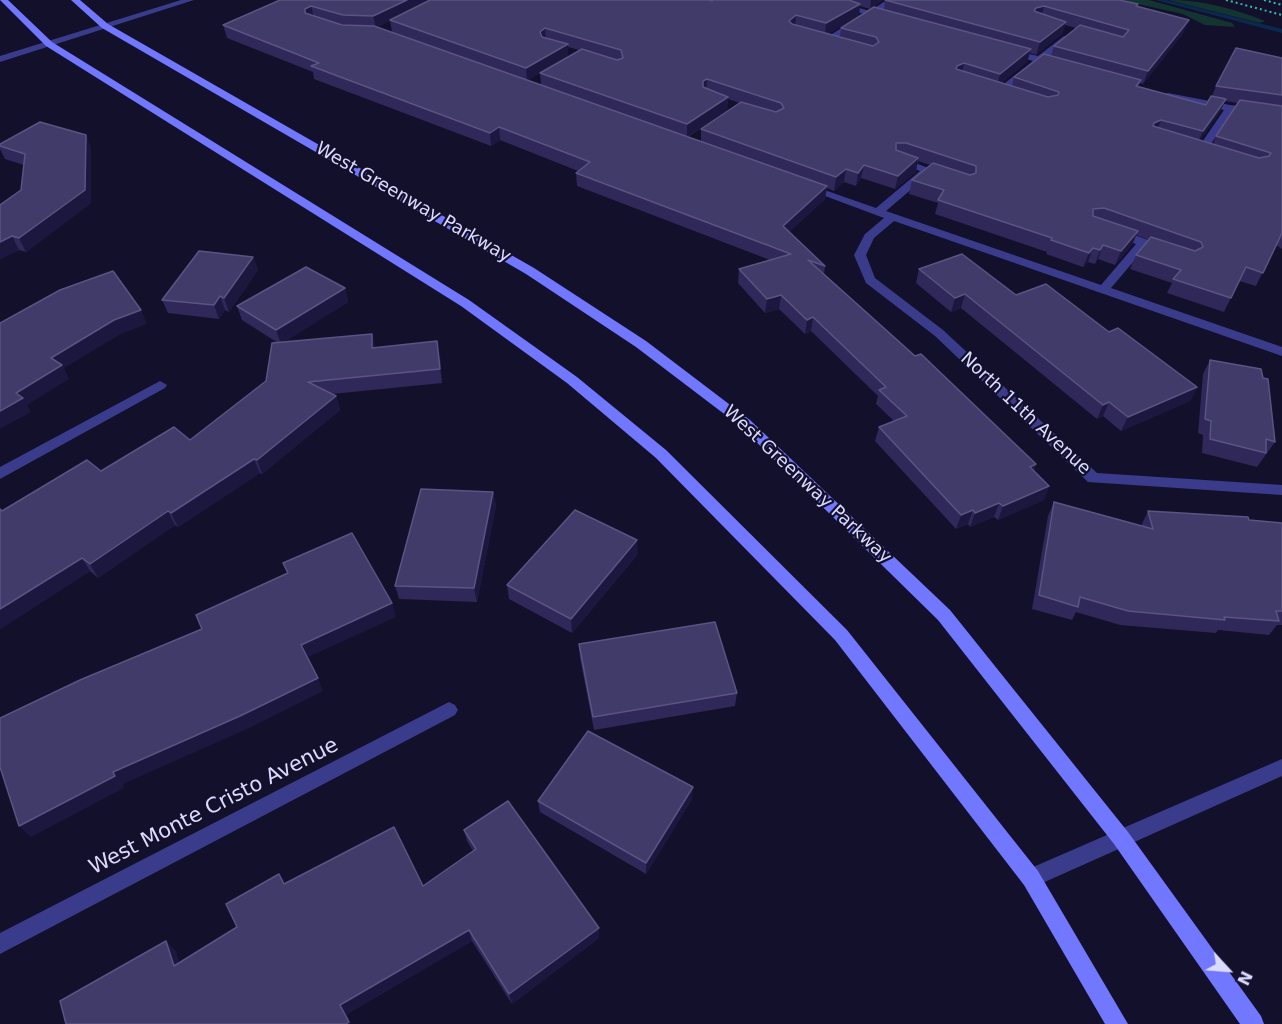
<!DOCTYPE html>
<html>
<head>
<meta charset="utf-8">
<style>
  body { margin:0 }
  #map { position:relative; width:1282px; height:1024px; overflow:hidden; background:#13102b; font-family:"DejaVu Sans",sans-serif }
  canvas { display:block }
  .north { position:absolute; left:1198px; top:940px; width:60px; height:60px; -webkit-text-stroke:4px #13102b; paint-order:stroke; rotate:116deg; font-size:16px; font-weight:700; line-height:24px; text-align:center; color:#dbdaff }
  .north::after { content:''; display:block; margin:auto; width:21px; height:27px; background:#dbdaff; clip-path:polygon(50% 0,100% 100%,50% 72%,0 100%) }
</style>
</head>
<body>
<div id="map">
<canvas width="1282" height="1024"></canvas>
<div class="north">N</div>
</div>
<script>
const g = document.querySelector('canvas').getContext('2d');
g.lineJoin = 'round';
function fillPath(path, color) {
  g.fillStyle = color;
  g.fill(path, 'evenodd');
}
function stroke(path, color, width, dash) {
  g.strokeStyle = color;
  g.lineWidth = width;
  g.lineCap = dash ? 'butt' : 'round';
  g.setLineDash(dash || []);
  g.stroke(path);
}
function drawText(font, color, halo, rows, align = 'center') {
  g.font = font + ' "DejaVu Sans",sans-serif';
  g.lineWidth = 4.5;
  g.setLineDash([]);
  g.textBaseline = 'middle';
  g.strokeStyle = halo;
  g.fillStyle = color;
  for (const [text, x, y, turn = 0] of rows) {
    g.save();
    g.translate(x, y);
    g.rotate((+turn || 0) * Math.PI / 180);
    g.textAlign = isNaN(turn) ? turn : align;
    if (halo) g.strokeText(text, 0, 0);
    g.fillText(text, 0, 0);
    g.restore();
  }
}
const green = new Path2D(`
  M 1120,0 L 1149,0 L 1232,23 L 1235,27 L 1205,25 L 1183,14 Z
  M 1168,0 C 1204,0 1231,8 1265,21 L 1260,23 Z`);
const stream = new Path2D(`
  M 1156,0 L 1166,0 L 1282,29 L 1282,33 Z`);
const path = new Path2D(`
  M 1226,0 L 1282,15
  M 1264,0 L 1282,5`);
const minor = new Path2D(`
  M 181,0 L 194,0 L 0,62 L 0,56 Z
  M 817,0 L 831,0 L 870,11 L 887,0 L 897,0 L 878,13 L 887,15 L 887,19 L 872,17 L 827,44 L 824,43 L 824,39 L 864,14 Z
  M 1064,36 L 1071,38 L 1047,59 L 1058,62 L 1058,66 L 1041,63 L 1002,94 L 996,94 L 996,90 L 1033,61 L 1006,53 L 1006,49 L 1038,56 Z
  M 1168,93 L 1230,105 L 1282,111 L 1282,117 L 1233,111 L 1205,153 L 1201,154 L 1196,151 L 1224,110 L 1165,98 L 1165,94 Z
  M 899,157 L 950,176 L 945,179 L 929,174 L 886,211 L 1101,285 L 1136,244 L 1113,236 L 1113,232 C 1124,230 1163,244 1171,251 L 1165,254 L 1145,248 L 1111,288 L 1282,347 L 1282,356 L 894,221 L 874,238 L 866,255 L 875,278 L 943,330 L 1097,473 L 1282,485 L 1282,495 L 1088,482 L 935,336 L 866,283 L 854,255 L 865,234 L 884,218 L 801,187 L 802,185 L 810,185 L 876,208 L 920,171 L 895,162 L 895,158 Z
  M 160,381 L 167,385 L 165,388 L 0,479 L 0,467 Z
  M 449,702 L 455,705 L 458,710 L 455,715 L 0,954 L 0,933 Z`);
const tertiary = new Path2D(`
  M 1282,759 L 1282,776 L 1038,885 L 1031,888 L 1024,885 L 1021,878 L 1024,871 Z`);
const secondary = new Path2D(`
  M 0,0 L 8,0 L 52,42 L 469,300 L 577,377 L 666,450 L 847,630 L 1038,871 L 1128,1024 L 1105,1024 L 1024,885 L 835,640 L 656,458 L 567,383 L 461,306 L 46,46 Z
  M 71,0 L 80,0 L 108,24 L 534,268 L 646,341 L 750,420 L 950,610 L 1128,832 L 1261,1016 L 1264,1024 L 1240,1024 L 1114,844 L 938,620 L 740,426 L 636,347 L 526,274 L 102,28 Z`);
const wall = new Path2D(`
  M 280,0 L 883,0 L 870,9 L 860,6 L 859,16 L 828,34 L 840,37 L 841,28 L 884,10 L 885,0 L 1138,4 L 1137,7 L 1184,32 L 1143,84 L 1140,83 L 1138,87 L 1206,105 L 1212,96 L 1216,86 L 1282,58 L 1282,249 L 1276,245 L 1256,286 L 1239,281 L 1224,312 L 1167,293 L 1172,283 L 1130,269 L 1136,255 L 1149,240 L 1136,235 L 1132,245 L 1115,265 L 1098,259 L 1095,264 L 1088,262 L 1083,267 L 1046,254 L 1047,252 L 935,214 L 938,203 L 909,194 L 912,180 L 930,165 L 918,161 L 916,172 L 895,189 L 861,178 L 856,186 L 844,182 L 834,191 L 827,188 L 825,199 L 789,232 L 825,266 L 824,275 L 1036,464 L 1034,471 L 1049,486 L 1044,500 L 998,520 L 994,517 L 970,527 L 968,524 L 956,529 L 875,441 L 879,427 L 894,421 L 876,404 L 878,396 L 811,331 L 805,334 L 779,309 L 765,313 L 738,283 L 739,269 L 770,260 L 577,186 L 576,173 L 578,171 L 500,140 L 491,146 L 314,79 L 313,72 L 227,38 L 223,25 ZM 390,21 L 392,32 L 377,27 ZM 1065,25 L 1076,28 L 1054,46 L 1051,56 L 1014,77 L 1012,86 L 1001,83 L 1027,62 L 1030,53 L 1036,55 L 1062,34 ZM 568,47 L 579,50 L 568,57 ZM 562,60 L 540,73 L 541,85 L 528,80 ZM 728,99 L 740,103 L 701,129 L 701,141 L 688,137 L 727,110 ZM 1225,101 L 1238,103 L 1216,136 L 1213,144 L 1200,140 L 1220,112 Z
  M 86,135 L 91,149 L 91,203 L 26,252 L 19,250 L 0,259 L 0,205 L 21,190 L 24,165 L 5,159 L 0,149 L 0,144 Z
  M 253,257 L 258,270 L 229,312 L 225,310 L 219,319 L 168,313 L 162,300 Z
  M 919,269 L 1016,295 L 1109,332 L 1197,387 L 1190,401 L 1121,431 L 1103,416 L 1097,419 L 961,308 L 951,312 L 916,283 Z
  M 345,288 L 348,302 L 284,342 L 375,347 L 440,356 L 442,383 L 332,394 L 336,396 L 340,410 L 262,474 L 260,473 L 178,527 L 175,525 L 98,578 L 90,571 L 0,629 L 0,509 L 2,511 L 101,471 L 190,440 L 266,381 L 278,343 L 242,320 L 237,306 Z
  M 1210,360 L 1275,442 L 1257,467 L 1202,453 L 1203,435 L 1198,433 L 1203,374 Z
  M 493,492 L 496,506 L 477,602 L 399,599 L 395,586 Z
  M 1054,502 L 1141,526 L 1148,511 L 1282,523 L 1282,625 L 1277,625 L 1269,635 L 1218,630 L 1216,633 L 1120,625 L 1076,612 L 1072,620 L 1032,609 L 1048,516 Z
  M 638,554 L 572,633 L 509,599 L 507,585 Z
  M 579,644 L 737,693 L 735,706 L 594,730 L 580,658 Z
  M 692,799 L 646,874 L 540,812 L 538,801 Z
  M 464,830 L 599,938 L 512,1004 L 472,941 L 347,1014 L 66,1024 L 166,941 L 176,952 L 179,963 L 237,927 L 279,874 L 285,884 L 423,886 L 473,851 L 467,841 Z`);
const shadedWall = new Path2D(`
  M 407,0 L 435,0 L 376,28 L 373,16 Z
  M 871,0 L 883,0 L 870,9 Z
  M 860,4 L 859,16 L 825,36 L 826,23 Z
  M 311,6 L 314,18 L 308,21 L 305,9 Z
  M 1044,6 L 1041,18 L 1031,23 L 1036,8 Z
  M 796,15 L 795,27 L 789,21 Z
  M 1189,20 L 1184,32 L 1143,84 L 1148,71 Z
  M 1066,22 L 1062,34 L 1036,55 L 1040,42 Z
  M 545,28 L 546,40 L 541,44 L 540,32 Z
  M 568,44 L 568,57 L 527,81 L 526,68 Z
  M 1031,49 L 1027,62 L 997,87 L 1000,74 Z
  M 964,63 L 961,76 L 954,79 L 957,66 Z
  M 707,79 L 706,92 L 702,94 L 703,81 Z
  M 728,97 L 727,110 L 687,137 L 687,124 Z
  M 1226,99 L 1220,112 L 1197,144 L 1203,131 Z
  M 1161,120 L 1156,133 L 1149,136 L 1154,123 Z
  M 499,127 L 500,140 L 491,146 L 490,133 Z
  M 86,135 L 91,149 L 91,203 L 26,252 L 19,238 Z
  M 918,158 L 916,172 L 895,189 L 898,176 Z
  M 864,165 L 861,178 L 856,186 L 858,173 Z
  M 846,169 L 844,182 L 834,191 L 836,177 Z
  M 827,186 L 825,199 L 781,240 L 783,226 Z
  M 1138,231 L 1132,245 L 1115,265 L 1121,251 Z
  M 12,236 L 19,250 L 0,259 L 0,242 Z
  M 1103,245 L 1098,259 L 1095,264 L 1100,250 Z
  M 1093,248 L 1088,262 L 1083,267 L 1089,253 Z
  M 253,257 L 258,270 L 229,312 L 224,298 Z
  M 345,288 L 348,302 L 281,344 L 276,330 Z
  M 965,294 L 961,308 L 951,312 L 955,298 Z
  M 781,295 L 779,309 L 765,313 L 767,299 Z
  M 220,296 L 225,310 L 219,319 L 214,305 Z
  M 141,310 L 147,324 L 121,334 L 64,368 L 69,379 L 27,405 L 31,412 L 0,429 L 0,411 L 16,393 L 51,358 L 114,320 Z
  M 813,317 L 811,331 L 805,334 L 807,320 Z
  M 372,334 L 376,348 L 372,348 Z
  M 437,341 L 440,356 L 442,383 L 440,369 Z
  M 1197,387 L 1190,401 L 1121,431 L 1128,417 Z
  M 336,396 L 340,410 L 262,474 L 257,460 Z
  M 1109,402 L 1103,416 L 1097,419 L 1103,405 Z
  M 254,459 L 260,473 L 178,527 L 171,513 Z
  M 1036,464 L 1031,478 L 1030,467 Z
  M 1049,486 L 1044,500 L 998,520 L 1003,506 Z
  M 493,492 L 496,506 L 477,602 L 474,588 Z
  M 999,503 L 994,517 L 970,527 L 975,513 Z
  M 973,510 L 968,524 L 956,529 L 961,515 Z
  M 168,511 L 175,525 L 98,578 L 90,564 Z
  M 637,540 L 638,554 L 572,633 L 571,619 Z
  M 82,558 L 90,571 L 0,629 L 0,609 Z
  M 392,603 L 396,617 L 306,658 L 301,645 Z
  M 318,678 L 323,691 L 247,729 L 123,784 L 124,788 L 31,837 L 19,826 L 113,772 Z
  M 693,787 L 692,799 L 646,874 L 646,863 Z
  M 599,928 L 599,938 L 512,1004 L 509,994 Z
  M 469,930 L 472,941 L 347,1014 L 351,1024 L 346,1024 L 340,1005 Z
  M 166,941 L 176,952 L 184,976 L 174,966 Z`);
const building = new Path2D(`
  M 280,0 L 407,0 L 373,16 L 343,15 L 311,6 L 305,9 L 305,13 L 342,25 L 374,26 L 827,186 L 783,226 L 825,266 L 808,260 L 915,356 L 921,354 L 1036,464 L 1030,467 L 1049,486 L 1003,506 L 999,503 L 975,513 L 973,510 L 961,515 L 879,427 L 907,416 L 879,390 L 886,387 L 813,317 L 807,320 L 781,295 L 767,299 L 739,269 L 791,254 L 576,173 L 590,162 L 499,127 L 490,133 L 311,66 L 319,63 L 223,25 Z
  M 430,0 L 709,0 L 712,1 L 713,0 L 849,0 L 860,4 L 826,23 L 796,15 L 789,21 L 792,24 L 873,46 L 879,42 L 876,37 L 841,28 L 874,7 L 1031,49 L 1000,74 L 964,63 L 957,66 L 956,69 L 1048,97 L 1058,95 L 1059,92 L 1014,77 L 1044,54 L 1141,80 L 1136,86 L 1206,105 L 1211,96 L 1226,99 L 1203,131 L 1161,120 L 1154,123 L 1153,126 L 1259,158 L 1269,156 L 1271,153 L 1216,136 L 1240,100 L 1282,106 L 1282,233 L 1263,273 L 1246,267 L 1231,298 L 1173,279 L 1181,270 L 1136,255 L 1151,237 L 1195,251 L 1203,247 L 1201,242 L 1104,208 L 1093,209 L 1093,216 L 1138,231 L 1121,251 L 1103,245 L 1100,250 L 1093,248 L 1089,253 L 1051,240 L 1052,238 L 938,200 L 944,190 L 912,180 L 933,163 L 970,175 L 976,173 L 976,166 L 906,143 L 896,143 L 896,150 L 918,158 L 898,176 L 864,165 L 858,173 L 846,169 L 836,177 L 701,129 L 741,102 L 776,112 L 784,108 L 781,103 L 707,79 L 703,81 L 703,87 L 728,97 L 687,124 L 540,73 L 582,49 L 617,60 L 623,58 L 621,50 L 545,28 L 540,32 L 542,37 L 568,44 L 526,68 L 390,20 Z
  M 885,0 L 1119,0 L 1138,4 L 1136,6 L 1189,20 L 1148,71 L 1054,46 L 1080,25 L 1123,37 L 1129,30 L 1044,6 L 1036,8 L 1034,11 L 1066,22 L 1040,42 Z
  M 1236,48 L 1282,58 L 1282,95 L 1216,86 Z
  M 40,122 L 86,135 L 85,190 L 19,238 L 12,236 L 0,242 L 0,205 L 21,190 L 25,154 L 0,146 L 0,144 Z
  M 199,251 L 253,257 L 224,298 L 220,296 L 214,305 L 162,300 Z
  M 962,254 L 1016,295 L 1046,284 L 1109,332 L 1118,328 L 1197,387 L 1128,417 L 1109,402 L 1103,405 L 965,294 L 955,298 L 919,269 Z
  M 306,267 L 345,288 L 276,330 L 237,306 Z
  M 113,271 L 141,310 L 114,320 L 51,358 L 62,365 L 16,393 L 23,398 L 0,411 L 0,323 L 60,290 Z
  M 372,334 L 372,348 L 437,341 L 440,369 L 308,382 L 336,396 L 257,460 L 254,459 L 171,513 L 168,511 L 90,564 L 82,558 L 0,609 L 0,509 L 2,511 L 87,460 L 101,471 L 174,427 L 190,440 L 266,381 L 272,343 Z
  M 1210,360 L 1261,369 L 1263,378 L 1268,379 L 1275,442 L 1266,439 L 1266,453 L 1210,439 L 1211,421 L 1205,419 Z
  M 421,489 L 493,492 L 474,588 L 395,586 Z
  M 1054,502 L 1153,529 L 1148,511 L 1248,517 L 1249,520 L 1282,523 L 1282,611 L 1276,611 L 1279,621 L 1224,617 L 1225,620 L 1128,611 L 1080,597 L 1078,607 L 1039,595 Z
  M 575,510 L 637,540 L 571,619 L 507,585 Z
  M 352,533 L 392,603 L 301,645 L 318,678 L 240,716 L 113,772 L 115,776 L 19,826 L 0,767 L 0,718 L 80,680 L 202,629 L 196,615 L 288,573 L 283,563 Z
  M 715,622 L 737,693 L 593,717 L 579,644 Z
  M 588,731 L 693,787 L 646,863 L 538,801 Z
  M 508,801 L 599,928 L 509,994 L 469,930 L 340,1005 L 349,1022 L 346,1024 L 66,1024 L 60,1001 L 166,941 L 174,966 L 237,927 L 226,904 L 279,874 L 284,884 L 394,827 L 423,886 L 476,849 L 464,830 Z`);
const streetNames = [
  ["West Greenway Parkway",413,203,30],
  ["North 11th Avenue",1025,414,43],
  ["West Greenway Parkway",807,485,43]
];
const nearStreetnames = [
  ["West Monte Cristo Avenue",214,807,-27]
];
fillPath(green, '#133531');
fillPath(stream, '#0b294f');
stroke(path, '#2dc0ad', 2, [2, 3]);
fillPath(minor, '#3a3c8b');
fillPath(tertiary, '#3a3c8b');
fillPath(secondary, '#7177ff');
fillPath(wall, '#2f2859');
fillPath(shadedWall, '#1c173f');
fillPath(building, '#413b6a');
stroke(building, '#5a5482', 1.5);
drawText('18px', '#dbdaff', '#13102b', streetNames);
drawText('21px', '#dbdaff', '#13102b', nearStreetnames);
</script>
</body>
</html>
